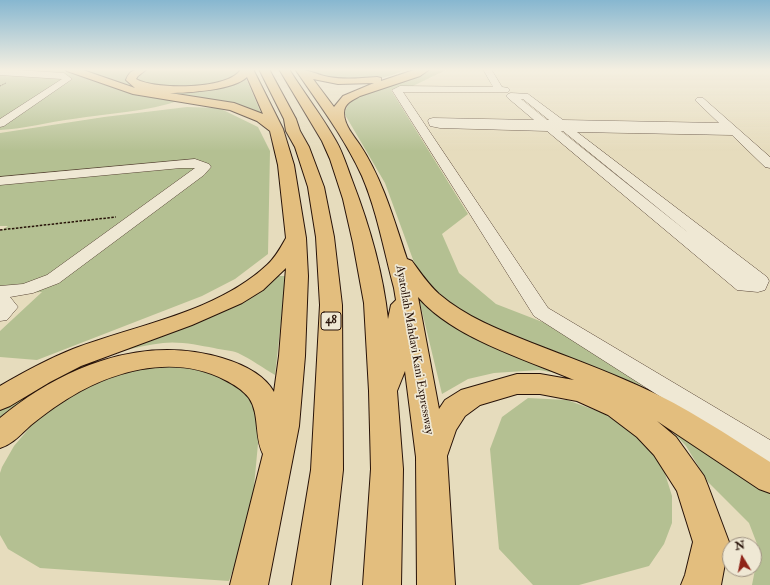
<!DOCTYPE html>
<html>
<head>
<meta charset="utf-8">
<style>
  body { margin:0 }
  #map { position:relative; width:770px; height:585px; overflow:hidden; background:#e6dcbd; font-family:"IM FELL Double Pica",serif }
  canvas { display:block }
  .north { position:absolute; left:722px; top:537px; width:40px; height:40px; box-sizing:border-box; background:#efe8d4; border:1px solid #9f9282; border-radius:50%; rotate:350deg; font-size:11px; font-weight:700; line-height:16px; text-align:center; color:#271208 }
  .north::after { content:''; display:block; margin:auto; width:14px; height:18px; background:#8f2418; clip-path:polygon(50% 0,100% 100%,50% 72%,0 100%) }
</style>
</head>
<body>
<div id="map">
<canvas width="770" height="585"></canvas>
<div class="north">N</div>
</div>
<script>
const g = document.querySelector('canvas').getContext('2d');
g.lineJoin = 'round';
function fillPath(path, color) {
  g.fillStyle = color;
  g.fill(path, 'evenodd');
}
function stroke(path, color, width, dash) {
  g.strokeStyle = color;
  g.lineWidth = width;
  g.lineCap = dash ? 'butt' : 'round';
  g.setLineDash(dash || []);
  g.stroke(path);
}
function drawText(font, color, halo, rows, align = 'center') {
  g.font = font + ' "IM FELL Double Pica",serif';
  g.lineWidth = 3.5;
  g.setLineDash([]);
  g.textBaseline = 'middle';
  g.strokeStyle = halo;
  g.fillStyle = color;
  for (const [text, x, y, turn = 0] of rows) {
    g.save();
    g.translate(x, y);
    g.rotate((+turn || 0) * Math.PI / 180);
    g.textAlign = isNaN(turn) ? turn : align;
    if (halo) g.strokeText(text, 0, 0);
    g.fillText(text, 0, 0);
    g.restore();
  }
}
const green = new Path2D(`
  M 0,69 L 66,69 L 125,91 L 181,100 C 147,112 109,113 73,119 C 48,122 25,129 0,130 Z
  M 75,69 L 138,69 L 126,77 L 126,80 C 142,98 225,86 246,78 L 261,113 L 147,92 Z
  M 148,69 L 239,69 L 240,75 C 223,88 153,94 136,79 L 137,74 Z
  M 305,69 L 404,69 C 391,80 350,83 334,80 C 325,79 315,74 307,72 Z
  M 431,69 L 448,69 L 413,86 L 391,90 L 468,214 L 442,234 L 459,273 L 496,304 L 545,323 L 651,389 L 507,337 L 457,308 L 428,284 L 415,265 L 385,183 L 344,113 L 350,101 L 362,95 L 421,76 Z
  M 187,107 L 219,108 L 258,127 L 270,151 L 268,254 L 235,279 L 202,296 L 37,360 L 0,357 L 0,331 L 42,292 L 0,294 L 0,231 L 8,226 L 0,226 L 0,133 L 104,117 Z
  M 275,276 L 286,276 L 275,375 C 263,368 251,359 238,353 C 231,350 222,350 214,348 C 198,345 179,341 163,343 C 107,349 37,380 0,423 L 0,404 L 47,376 Z
  M 418,295 L 579,377 L 539,370 L 494,373 L 468,379 L 442,394 Z
  M 183,363 L 228,375 L 252,392 L 260,422 L 251,519 L 229,581 L 40,568 L 8,549 L 0,535 L 0,473 L 2,467 L 14,446 L 37,419 L 105,373 Z
  M 528,398 L 567,400 L 603,413 L 637,434 L 663,467 L 672,496 L 672,523 L 664,544 L 649,566 L 579,585 L 533,585 L 499,549 L 490,449 L 502,417 Z
  M 658,416 L 770,489 L 770,585 L 752,585 L 759,549 L 749,523 L 708,482 L 686,446 Z`);
const pathFar1 = new Path2D(`
  M 0,86 L 6,83`);
const path = new Path2D(`
  M 0,230 L 116,217`);
const minor = new Path2D(`
  M 0,69 L 64,73 L 72,79 L 4,126 L 0,127 L 0,119 L 62,79 L 0,75 Z
  M 483,69 L 491,69 L 502,87 L 508,88 L 510,90 L 508,92 L 403,92 L 548,308 L 770,440 L 770,464 L 761,461 L 534,316 L 392,90 L 400,86 L 493,87 Z
  M 511,93 L 528,94 L 563,120 L 719,123 L 695,100 L 697,98 L 703,98 L 770,157 L 770,168 L 765,167 L 732,135 L 577,132 L 767,277 L 769,281 L 765,290 L 758,292 L 737,290 L 547,131 L 440,128 L 430,126 L 428,121 L 429,119 L 433,118 L 534,120 L 508,98 L 506,96 L 508,94 ZM 521,99 L 523,99 L 549,120 L 547,120 ZM 561,131 L 563,131 L 690,234 Z
  M 195,159 L 209,164 L 211,167 L 204,175 L 59,283 L 33,293 L 10,297 L 18,307 L 7,320 L 0,321 L 0,286 L 23,284 L 47,275 L 195,168 L 181,168 L 0,185 L 0,177 Z`);
const highway = new Path2D(`
  M 65,69 L 80,69 L 135,88 L 140,89 L 135,88 L 126,80 C 130,69 136,69 147,69 L 138,76 L 136,79 C 155,90 230,90 241,69 L 253,69 L 283,129 L 294,165 L 306,238 L 308,276 L 305,356 L 299,426 L 268,585 L 230,585 L 263,454 C 254,437 260,414 249,398 C 243,390 233,384 225,380 C 172,352 107,372 61,403 C 50,410 41,417 31,425 C 21,434 13,444 0,448 L 0,418 C 62,367 142,334 222,358 C 242,364 264,374 274,392 L 279,356 L 286,268 L 263,290 L 242,303 L 192,325 L 81,366 L 50,382 L 10,406 L 0,410 L 0,386 C 24,372 48,359 73,349 C 136,325 217,312 267,265 C 275,258 281,247 286,238 L 278,165 L 270,131 L 257,121 L 230,110 L 133,94 L 67,71 ZM 247,77 L 263,114 L 234,103 L 170,93 C 188,93 234,90 247,77 Z
  M 259,69 L 269,69 L 296,119 L 300,131 L 309,147 L 324,187 L 334,237 L 342,305 L 343,470 L 330,585 L 292,585 L 311,470 L 320,305 L 316,237 L 308,187 L 295,147 L 286,131 L 284,119 Z
  M 279,69 L 289,69 C 304,93 322,116 336,141 C 343,153 347,167 352,180 C 369,224 383,272 388,319 L 391,305 L 396,300 L 394,288 C 384,251 377,211 362,176 C 344,137 319,104 295,69 C 308,69 317,75 329,77 C 345,80 361,78 377,77 L 381,78 L 381,81 L 417,69 L 430,69 L 420,76 L 360,96 C 353,100 344,103 344,113 C 344,125 354,136 360,145 C 383,180 394,220 407,259 L 412,261 C 420,272 428,284 439,294 C 466,317 499,330 532,343 C 568,357 604,370 639,386 C 685,406 727,435 770,462 L 770,493 L 759,489 L 657,421 L 676,437 L 704,476 L 708,486 L 729,542 L 721,585 L 681,585 L 685,575 L 693,542 L 677,491 L 654,455 L 637,437 L 608,415 L 577,401 L 540,394 L 517,394 L 480,405 L 465,416 L 456,430 L 447,456 L 455,585 L 417,585 L 416,457 L 405,371 L 397,391 L 403,469 L 401,585 L 363,585 L 371,469 L 369,391 L 364,303 L 353,243 L 343,199 L 330,159 L 322,141 ZM 313,79 L 338,84 L 374,83 L 343,96 L 334,107 ZM 418,297 C 453,338 525,359 574,380 L 540,374 L 517,374 L 461,390 L 445,400 L 439,409 Z`);
const shields = [
  [331,321,20]
];
const shieldNames = [
  ["48",331,321]
];
const streetNames = [
  ["Ayatollah Mahdavi Kani Expressway",414,350,80]
];
fillPath(green, '#b4c092');
stroke(minor, '#574435', 1);
stroke(highway, '#271208', 2);
stroke(pathFar1, '#271208', 1, [1.5, 1]);
stroke(path, '#271208', 1.5, [2.5, 1.5]);
fillPath(minor, '#efe8d4');
fillPath(highway, '#e3be7e');
const sky = g.createLinearGradient(0, 0, 0, 151);
sky.addColorStop(0, '#87b7d0');
sky.addColorStop(0.46, '#f4efe1');
sky.addColorStop(1, '#f4efe100');
g.fillStyle = sky;
g.fillRect(0, 0, 770, 151);
for (const [x, y, w] of shields) {
  const box = new Path2D();
  box.roundRect(x - w / 2, y - 9, w, 18, 3);
  g.fillStyle = '#efe8d4';
  g.fill(box);
  stroke(box, '#271208', 1);
}
drawText('bold 11px', '#271208', null, shieldNames);
drawText('12px', '#271208', '#efe8d4', streetNames);
</script>
</body>
</html>
